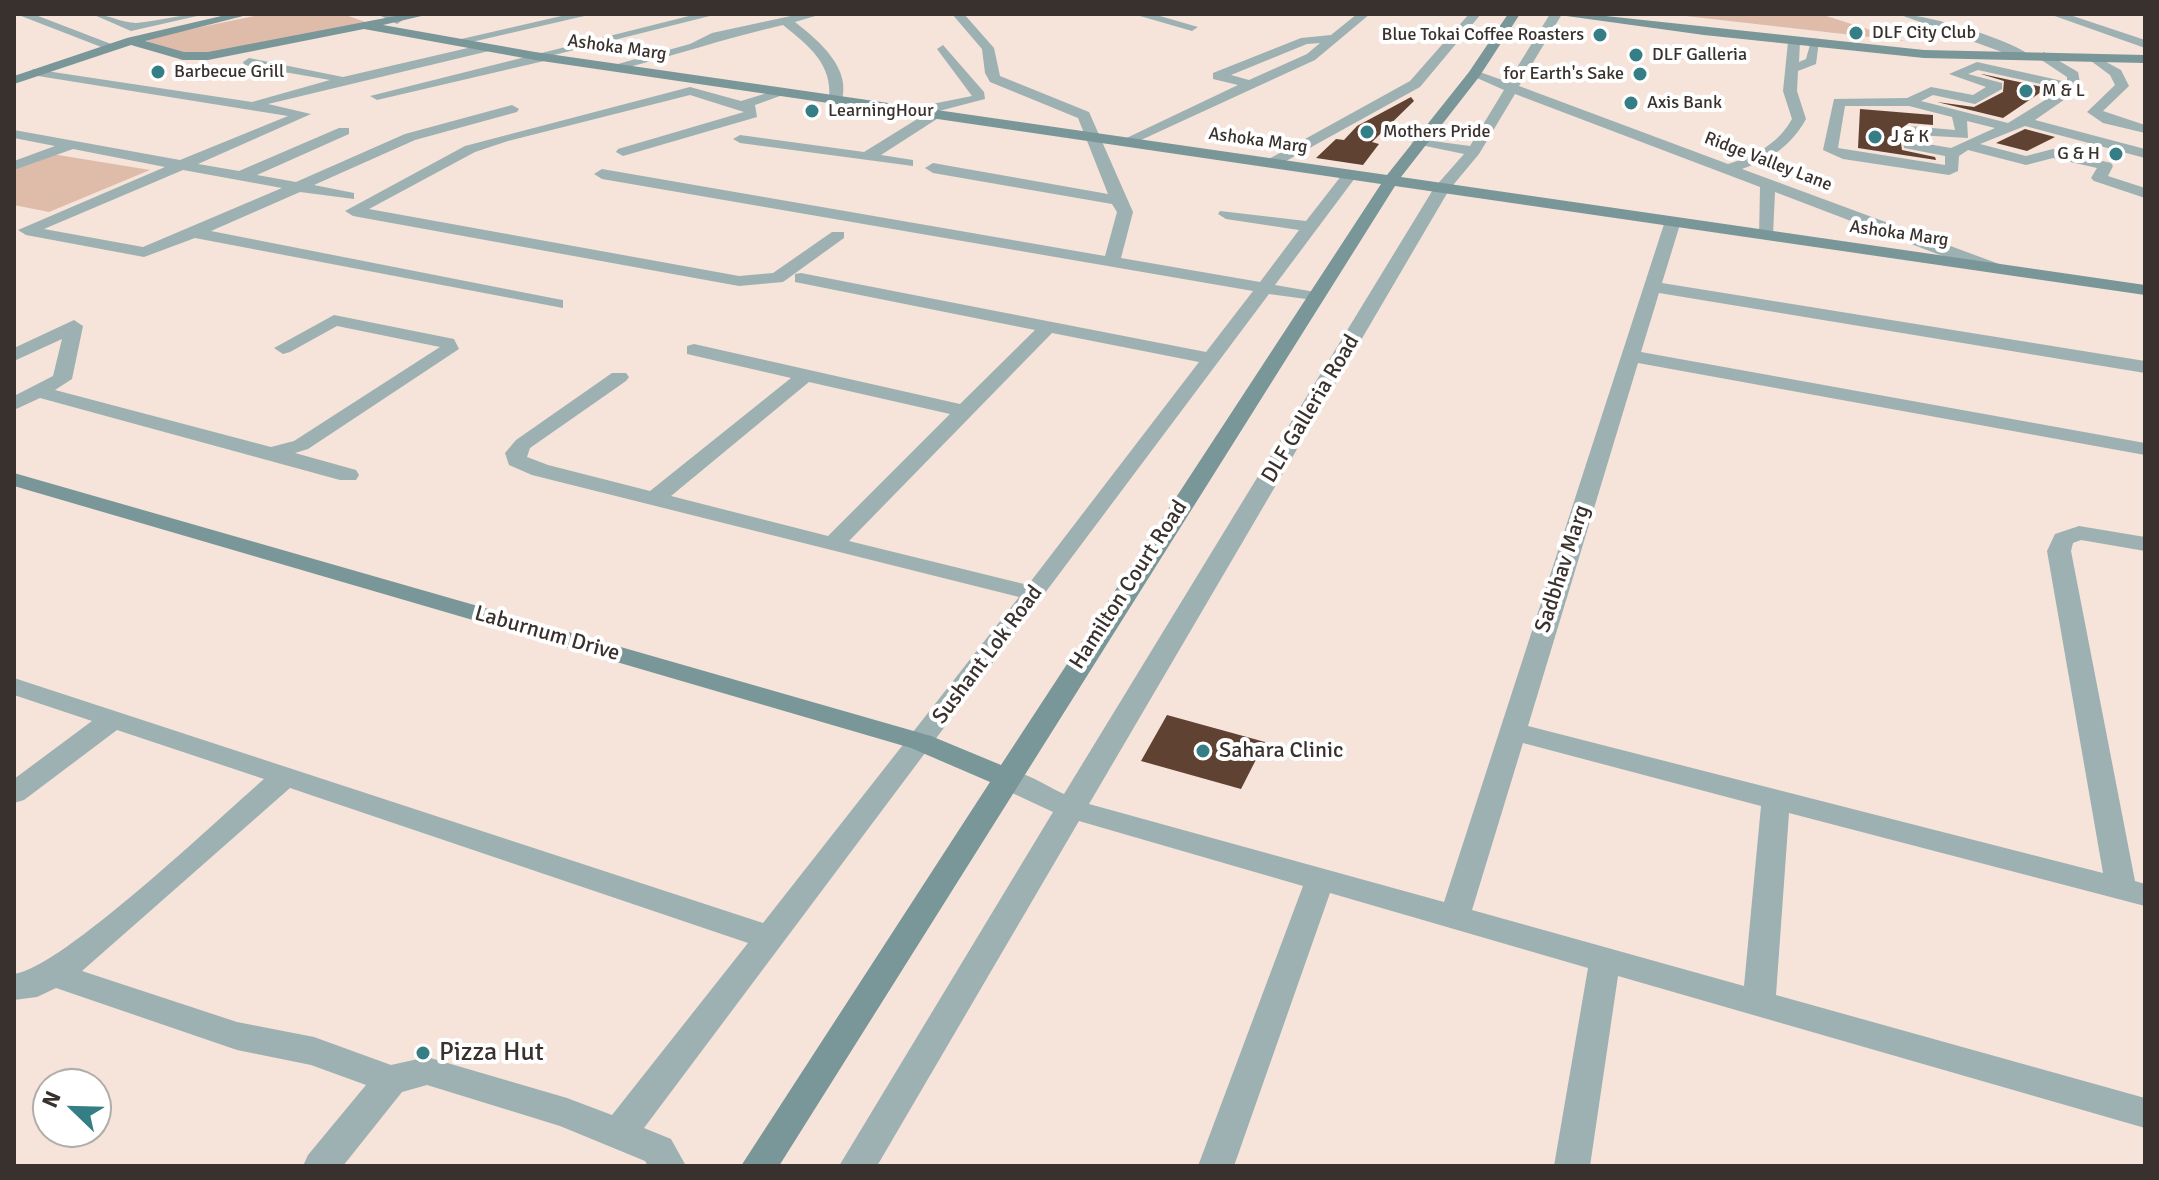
<!DOCTYPE html>
<html>
<head>
<meta charset="utf-8">
<style>
  body { margin:0 }
  #map { position:relative; width:2159px; height:1180px; overflow:hidden; background:#f6e3d9; font-family:Signika,sans-serif }
  canvas { display:block }
  .frame { position:absolute; inset:0; border:16px solid #39312d; pointer-events:none }
  .north { position:absolute; left:32px; top:1068px; width:80px; height:80px; box-sizing:border-box; background:#fff; border:2px solid #b0adab; border-radius:50%; rotate:293deg; font-size:22px; font-weight:700; line-height:32px; text-align:center; color:#39312d }
  .north::after { content:''; display:block; margin:auto; width:28px; height:36px; background:#367e85; clip-path:polygon(50% 0,100% 100%,50% 72%,0 100%) }
</style>
</head>
<body>
<div id="map">
<canvas width="2159" height="1180"></canvas>
<div class="frame"></div>
<div class="north">N</div>
</div>
<script>
const g = document.querySelector('canvas').getContext('2d');
g.lineJoin = 'round';
function fillPath(path, color) {
  g.fillStyle = color;
  g.fill(path, 'evenodd');
}
function stroke(path, color, width, dash) {
  g.strokeStyle = color;
  g.lineWidth = width;
  g.lineCap = dash ? 'butt' : 'round';
  g.setLineDash(dash || []);
  g.stroke(path);
}
function drawText(font, color, halo, rows, align = 'center') {
  g.font = font + ' Signika,sans-serif';
  g.lineWidth = 8;
  g.setLineDash([]);
  g.textBaseline = 'middle';
  g.strokeStyle = halo;
  g.fillStyle = color;
  for (const [text, x, y, turn = 0] of rows) {
    g.save();
    g.translate(x, y);
    g.rotate((+turn || 0) * Math.PI / 180);
    g.textAlign = isNaN(turn) ? turn : align;
    if (halo) g.strokeText(text, 0, 0);
    g.fillText(text, 0, 0);
    g.restore();
  }
}
const green = new Path2D(`
  M 264,14 L 343,14 L 368,23 L 181,60 L 143,39 Z
  M 1668,14 L 1820,14 L 1905,41 Z
  M 52,154 L 150,170 L 49,212 L 14,205 L 14,169 Z`);
const building = new Path2D(`
  M 1981,74 L 1982,74 L 2047,88 L 2003,118 L 1937,102 L 1974,107 L 2003,92 L 2004,81 Z
  M 1411,97 L 1414,101 L 1372,142 L 1379,144 L 1363,165 L 1316,158 L 1336,139 L 1344,140 L 1357,126 Z
  M 1860,109 L 1933,115 L 1933,125 L 1909,123 L 1899,130 L 1902,150 L 1935,157 L 1936,160 L 1858,148 Z
  M 2025,129 L 2055,137 L 2027,151 L 1996,143 Z
  M 1167,715 L 1265,742 L 1241,789 L 1141,761 Z`);
const street = new Path2D(`
  M 16,14 L 33,14 L 119,47 L 109,50 Z
  M 92,14 C 107,14 122,23 136,23 C 159,21 182,14 206,14 L 131,31 Z
  M 377,14 L 393,14 L 403,20 L 397,24 Z
  M 570,14 L 593,14 L 463,44 L 457,40 Z
  M 697,14 L 718,14 L 550,56 L 544,61 L 377,100 L 370,96 Z
  M 800,14 L 822,14 L 795,22 C 819,41 853,69 841,103 L 829,100 C 833,64 809,46 783,25 C 725,38 671,57 613,71 L 607,67 L 690,44 L 712,33 Z
  M 952,14 L 964,14 L 994,48 L 1000,76 L 1089,112 L 1133,212 L 1121,258 L 1260,282 L 1299,230 L 1226,219 L 1218,214 L 1220,211 L 1306,221 L 1345,171 L 1358,174 L 1275,285 L 1321,293 L 1321,301 L 1269,294 L 644,1128 L 671,1139 L 686,1166 L 648,1166 L 645,1161 L 560,1126 L 427,1085 L 402,1092 L 343,1166 L 303,1166 L 308,1155 L 366,1085 L 311,1065 L 237,1050 L 56,988 L 37,997 L 14,1000 L 14,974 C 62,968 218,819 264,779 L 117,730 L 24,800 L 14,803 L 14,779 L 92,721 L 14,695 L 14,678 L 763,923 L 1019,597 L 532,475 L 509,465 L 505,453 L 516,440 L 612,373 L 626,373 L 629,377 L 626,381 L 530,448 L 527,457 L 548,465 L 650,491 L 791,378 L 687,354 L 687,346 L 694,344 L 960,404 L 1035,330 L 795,282 L 795,274 L 801,273 L 1206,352 L 1253,291 L 602,179 L 594,174 L 602,169 L 1105,256 L 1117,212 L 1112,204 L 933,173 L 925,168 L 933,163 L 1108,194 L 1078,118 L 990,82 L 985,73 L 982,49 ZM 1052,333 L 1199,362 L 1028,585 L 849,541 ZM 809,382 L 950,414 L 828,536 L 671,496 ZM 290,788 L 748,943 L 612,1115 L 567,1098 L 427,1057 L 391,1065 L 314,1037 L 237,1022 L 82,971 Z
  M 1133,14 L 1153,14 L 1198,27 L 1192,31 Z
  M 1357,14 L 1370,14 L 1315,60 L 1128,146 L 1116,143 L 1238,85 L 1213,79 L 1213,73 L 1301,38 L 1331,35 ZM 1320,43 L 1307,54 L 1249,80 L 1231,75 L 1307,44 Z
  M 1469,14 L 1481,14 L 1420,87 L 1277,166 L 1267,166 L 1267,160 L 1410,81 Z
  M 1550,14 L 1562,14 L 1519,86 L 1728,164 C 1755,156 1778,144 1792,119 L 1783,91 L 1788,42 L 1794,38 L 1800,42 L 1799,62 L 1806,59 L 1811,41 L 1819,41 L 1816,64 L 1798,71 L 1797,91 L 1806,119 C 1791,146 1771,159 1742,169 L 2010,268 L 2001,273 L 1940,255 L 1775,192 L 1773,235 L 1771,238 L 1759,238 L 1760,187 L 1515,94 L 1479,154 L 1449,190 L 1089,804 L 1444,902 L 1665,221 L 1679,218 L 1681,221 L 1662,283 L 2145,361 L 2145,373 L 1659,293 L 1641,352 L 2145,443 L 2145,455 L 1638,363 L 1528,726 L 2103,873 L 2047,551 L 2055,534 L 2079,526 L 2145,537 L 2145,551 L 2081,540 L 2073,543 L 2071,551 L 2135,881 L 2145,884 L 2145,906 L 1789,813 L 1776,995 L 2145,1098 L 2145,1128 L 1618,976 L 1590,1166 L 1554,1166 L 1588,968 L 1330,893 L 1234,1166 L 1198,1166 L 1303,886 L 1079,821 L 877,1166 L 839,1166 L 1053,812 L 995,785 L 991,778 L 995,771 C 1017,765 1044,785 1064,794 L 1434,188 L 1464,154 L 1411,143 L 1418,139 L 1470,146 L 1504,90 L 1468,74 L 1474,70 L 1508,82 ZM 1523,743 L 1761,806 L 1744,986 L 1472,910 Z
  M 1898,14 C 1926,14 2010,39 2031,56 L 2021,59 Z
  M 2049,14 L 2067,14 L 2145,40 L 2145,48 Z
  M 485,44 L 489,45 L 489,51 L 268,104 L 311,114 L 198,164 L 239,171 L 339,128 L 349,128 L 349,134 L 257,175 L 296,182 L 405,134 L 512,105 L 519,109 L 517,112 L 415,140 L 314,185 L 354,193 L 354,199 L 300,192 L 211,231 L 557,299 L 563,300 L 563,308 L 195,238 L 144,257 L 26,235 L 18,230 L 165,167 L 73,149 L 14,170 L 14,161 L 55,146 L 14,138 L 14,130 L 180,160 L 288,116 L 38,76 L 32,72 L 33,69 L 252,102 L 330,80 L 244,65 L 243,62 L 249,58 L 343,77 ZM 183,170 L 282,188 L 143,247 L 44,229 Z
  M 943,45 L 984,92 L 985,99 L 939,111 L 940,117 L 881,155 L 913,160 L 913,166 L 740,143 L 733,139 L 740,135 L 864,152 L 927,113 L 912,114 L 912,108 L 972,96 L 937,49 Z
  M 2044,52 L 2078,72 L 2081,88 L 2035,120 L 2145,149 L 2145,158 L 2025,126 L 1980,144 L 2026,156 L 2053,149 L 2111,163 L 2113,166 L 2108,176 L 2145,188 L 2145,198 L 2094,181 L 2091,178 L 2097,168 L 2053,158 L 2026,165 L 1968,150 L 1959,156 L 1958,171 L 1949,175 L 1843,159 L 1823,150 L 1834,99 L 1907,98 L 1931,87 L 1973,95 L 1986,87 L 1949,74 L 1977,62 L 2067,82 L 2067,77 L 2040,59 L 2038,56 ZM 1978,70 L 2063,89 L 2008,123 L 1921,101 L 1933,95 L 1975,104 L 2002,89 L 2002,83 L 1968,74 ZM 1845,106 L 1909,106 L 1952,117 L 1955,130 L 1909,126 L 1902,130 L 1904,148 L 1945,156 L 1945,165 L 1838,148 ZM 1967,121 L 1995,128 L 1951,148 L 1916,142 L 1916,135 L 1968,138 Z
  M 2097,57 L 2121,70 L 2129,86 L 2103,111 L 2145,125 L 2145,133 L 2103,123 L 2087,112 L 2115,85 L 2110,75 L 2091,61 Z
  M 690,87 L 741,101 L 784,88 L 791,92 L 755,105 L 757,117 L 623,156 L 616,152 L 618,149 L 744,112 L 690,95 L 508,141 L 475,152 L 369,209 L 739,276 L 773,273 L 832,232 L 844,232 L 844,238 L 783,282 L 739,286 L 353,216 L 345,211 L 465,146 Z
  M 334,315 L 454,339 L 459,349 L 308,449 L 295,453 L 356,470 L 359,475 L 356,480 L 340,480 L 40,398 L 14,410 L 14,396 L 53,376 L 62,339 L 14,361 L 14,348 L 74,320 L 83,326 L 72,379 L 55,390 L 271,447 L 294,441 L 440,347 L 337,326 L 290,352 L 283,354 L 274,348 Z`);
const secondary = new Path2D(`
  M 230,14 L 251,14 L 145,41 L 184,52 L 208,52 L 406,14 L 430,14 L 383,25 L 535,52 L 1387,175 L 1469,72 L 1508,14 L 1520,14 L 1479,77 L 1401,177 L 2145,285 L 2145,295 L 1395,186 L 779,1166 L 741,1166 L 990,782 L 911,748 L 14,486 L 14,473 L 931,736 L 1001,765 L 1381,184 L 535,60 L 364,29 L 208,60 L 183,60 L 131,45 L 14,84 L 14,76 L 127,38 Z
  M 1552,14 L 1587,14 L 1924,50 L 2145,55 L 2145,63 L 1924,58 L 1704,35 Z`);
const markers = [
  [1856,33,8,"#367e85"],
  [1600,35,8,"#367e85"],
  [1636,55,8,"#367e85"],
  [158,72,8,"#367e85"],
  [1640,74,8,"#367e85"],
  [2026,91,8,"#367e85"],
  [1631,103,8,"#367e85"],
  [812,111,8,"#367e85"],
  [1367,132,8,"#367e85"],
  [1875,137,8,"#367e85"],
  [2116,154,8,"#367e85"],
  [1203,751,8,"#367e85"],
  [423,1053,8,"#367e85"]
];
const farPoinames = [
  ["DLF City Club",1872,33],
  ["Blue Tokai Coffee Roasters",1584,35,"right"],
  ["DLF Galleria",1652,55],
  ["Barbecue Grill",174,72],
  ["for Earth's Sake",1624,74,"right"],
  ["M & L",2042,91],
  ["Axis Bank",1647,103],
  ["LearningHour",828,111],
  ["Mothers Pride",1383,132],
  ["J & K",1891,137],
  ["G & H",2100,154,"right"]
];
const farStreetnames = [
  ["Ashoka Marg",617,48,8],
  ["Ashoka Marg",1258,141,8],
  ["Ridge Valley Lane",1768,162,21],
  ["Ashoka Marg",1899,234,8]
];
const streetNames = [
  ["DLF Galleria Road",1311,409,-59],
  ["Sadbhav Marg",1563,569,-72],
  ["Hamilton Court Road",1129,585,-57],
  ["Laburnum Drive",547,634,16],
  ["Sushant Lok Road",988,655,-53]
];
const poiNames = [
  ["Sahara Clinic",1219,751]
];
const nearPoinames = [
  ["Pizza Hut",439,1053]
];
fillPath(green, '#debca9');
fillPath(building, '#5f4232');
fillPath(street, '#9db1b3');
fillPath(secondary, '#799699');
for (const [x, y, r, color] of markers) {
  const dot = new Path2D();
  dot.arc(x, y, r, 0, 2 * Math.PI);
  g.fillStyle = color;
  g.fill(dot);
  stroke(dot, '#fff', 3);
}
drawText('18px', '#39312d', '#fff', farPoinames, 'left');
drawText('18px', '#39312d', '#fff', farStreetnames);
drawText('22px', '#39312d', '#fff', streetNames);
drawText('22px', '#39312d', '#fff', poiNames, 'left');
drawText('26px', '#39312d', '#fff', nearPoinames, 'left');
</script>
</body>
</html>
